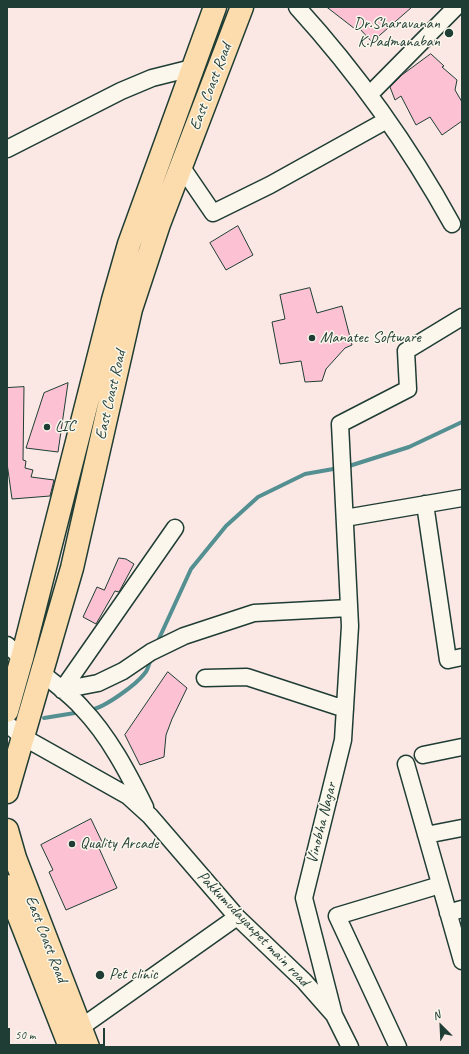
<!DOCTYPE html>
<html>
<head>
<meta charset="utf-8">
<style>
  body { margin:0 }
  #map { position:relative; width:469px; height:1054px; overflow:hidden; background:#fbe7e4; font-family:Caveat,sans-serif }
  canvas { display:block }
  .frame { position:absolute; inset:0; border:8px solid #1f3d34; pointer-events:none }
  .north { position:absolute; left:421px; top:1006px; width:40px; height:40px; -webkit-text-stroke:3px #fbf7ec; paint-order:stroke; rotate:336deg; font-size:11px; font-weight:700; line-height:16px; text-align:center; color:#1f3d34 }
  .north::after { content:''; display:block; margin:auto; width:14px; height:18px; background:#1f3d34; clip-path:polygon(50% 0,100% 100%,50% 72%,0 100%) }
  .scale { position:absolute; left:8px; top:1028px; width:97px; height:18px; box-sizing:border-box; border:2px solid #1f3d34; border-top:0; padding-left:5px; font-size:12px; line-height:14px; white-space:nowrap; color:#1f3d34; -webkit-text-stroke:3px #fbf7ec; paint-order:stroke }
</style>
</head>
<body>
<div id="map">
<canvas width="469" height="1054"></canvas>
<div class="frame"></div>
<div class="north">N</div>
<div class="scale">50 m</div>
</div>
<script>
const g = document.querySelector('canvas').getContext('2d');
g.lineJoin = 'round';
function stroke(path, color, width, dash) {
  g.strokeStyle = color;
  g.lineWidth = width;
  g.lineCap = dash ? 'butt' : 'round';
  g.setLineDash(dash || []);
  g.stroke(path);
}
function fillPath(path, color) {
  g.fillStyle = color;
  g.fill(path, 'evenodd');
}
function drawText(font, color, halo, rows, align = 'center') {
  g.font = font + ' Caveat,sans-serif';
  g.lineWidth = 3;
  g.setLineDash([]);
  g.textBaseline = 'middle';
  g.strokeStyle = halo;
  g.fillStyle = color;
  for (const [text, x, y, turn = 0] of rows) {
    g.save();
    g.translate(x, y);
    g.rotate((+turn || 0) * Math.PI / 180);
    g.textAlign = isNaN(turn) ? turn : align;
    if (halo) g.strokeText(text, 0, 0);
    g.fillText(text, 0, 0);
    g.restore();
  }
}
const stream = new Path2D(`
  M 346,467 L 409,447 L 462,422
  M 157,643 L 191,569 L 226,526 L 258,497 L 305,474 L 339,468
  M 90,710 C 104,708 136,685 145,673 C 148,670 149,663 151,659
  M 44,718 L 81,712`);
const building = new Path2D(`
  M 327,7 L 412,7 L 372,42 L 359,28 L 357,30 Z
  M 431,54 L 444,66 L 442,67 L 457,80 L 455,90 L 462,102 L 462,121 L 442,135 L 430,117 L 416,125 L 401,96 L 395,100 L 390,87 L 402,75 Z
  M 238,226 L 253,255 L 226,270 L 210,243 Z
  M 310,288 L 317,313 L 342,306 L 352,345 L 345,348 L 326,369 L 322,381 L 305,382 L 301,361 L 280,364 L 272,322 L 285,319 L 280,295 Z
  M 68,383 L 58,452 L 26,448 L 44,393 Z
  M 24,387 L 23,460 L 26,461 L 25,468 L 33,470 L 31,477 L 54,480 L 50,496 L 12,499 L 7,463 L 7,388 Z
  M 119,558 L 126,559 L 134,564 L 119,592 L 115,591 L 96,624 L 83,617 L 97,587 L 104,590 Z
  M 168,672 L 187,688 L 172,719 L 166,735 L 164,757 L 140,765 L 125,735 Z
  M 91,819 L 103,844 L 98,846 L 117,888 L 66,910 L 49,872 L 53,870 L 41,845 Z`);
const minor = new Path2D(`
  M 297,7 C 357,73 409,146 452,224
  M 370,94 L 456,7
  M 7,149 L 121,91 L 152,78 L 192,68
  M 181,166 L 213,213 L 270,185 L 387,120
  M 425,504 L 448,660 L 462,657
  M 345,518 L 462,498
  M 7,645 L 22,658
  M 42,673 C 56,685 71,695 82,708 C 109,736 128,773 145,807
  M 205,678 L 247,677 L 345,709
  M 62,690 L 98,683 L 123,671 L 151,652 L 184,636 L 254,613 L 349,608
  M 62,690 L 175,528
  M 7,724 L 23,737 L 128,796 L 150,816 L 237,917 L 304,981 L 334,1015 L 350,1047
  M 423,755 L 462,747
  M 406,764 L 462,961
  M 426,835 L 462,828
  M 448,913 L 462,909
  M 334,1015 L 304,898 L 343,740 L 350,626 L 340,424 L 408,389 L 406,351 L 462,317
  M 80,1028 L 237,917
  M 398,1047 L 337,916 L 440,885`);
const highway = new Path2D(`
  M 7,711 L 22,658 L 113,300 L 129,244 L 215,7
  M 7,792 L 72,568 L 131,309 L 159,224 L 242,7
  M 7,830 L 15,858 L 88,1047
  M 7,886 L 70,1047`);
const markers = [
  [449,33,5,"#1f3d34"],
  [312,338,4,"#1f3d34"],
  [47,427,4,"#1f3d34"],
  [72,844,4,"#1f3d34"],
  [100,975,5,"#1f3d34"]
];
const poiNames = [
  ["Dr.Sharavanan",440,24,"right"],
  ["K.Padmanaban",440,42,"right"],
  ["Manatec Software",320,338],
  ["LIC",55,427],
  ["Quality Arcade",80,844],
  ["Pet clinic",109,975]
];
const streetNames = [
  ["East Coast Road",211,87,-69],
  ["East Coast Road",111,395,-77],
  ["Vinobha Nagar",322,823,-76],
  ["Pakkumudayanpet main road",253,929,46],
  ["East Coast Road",46,939,69]
];
stroke(stream, '#549092', 4);
fillPath(building, '#fcc2d3');
stroke(building, '#1f3d34', 1);
stroke(minor, '#1f3d34', 19);
stroke(highway, '#1f3d34', 25);
stroke(minor, '#fbf7ec', 16);
stroke(highway, '#fcdcac', 22);
for (const [x, y, r, color] of markers) {
  const dot = new Path2D();
  dot.arc(x, y, r, 0, 2 * Math.PI);
  g.fillStyle = color;
  g.fill(dot);
  stroke(dot, '#fbf7ec', 1.5);
}
drawText('16px', '#1f3d34', '#fbf7ec', poiNames, 'left');
drawText('16px', '#1f3d34', '#fbf7ec', streetNames);
</script>
</body>
</html>
